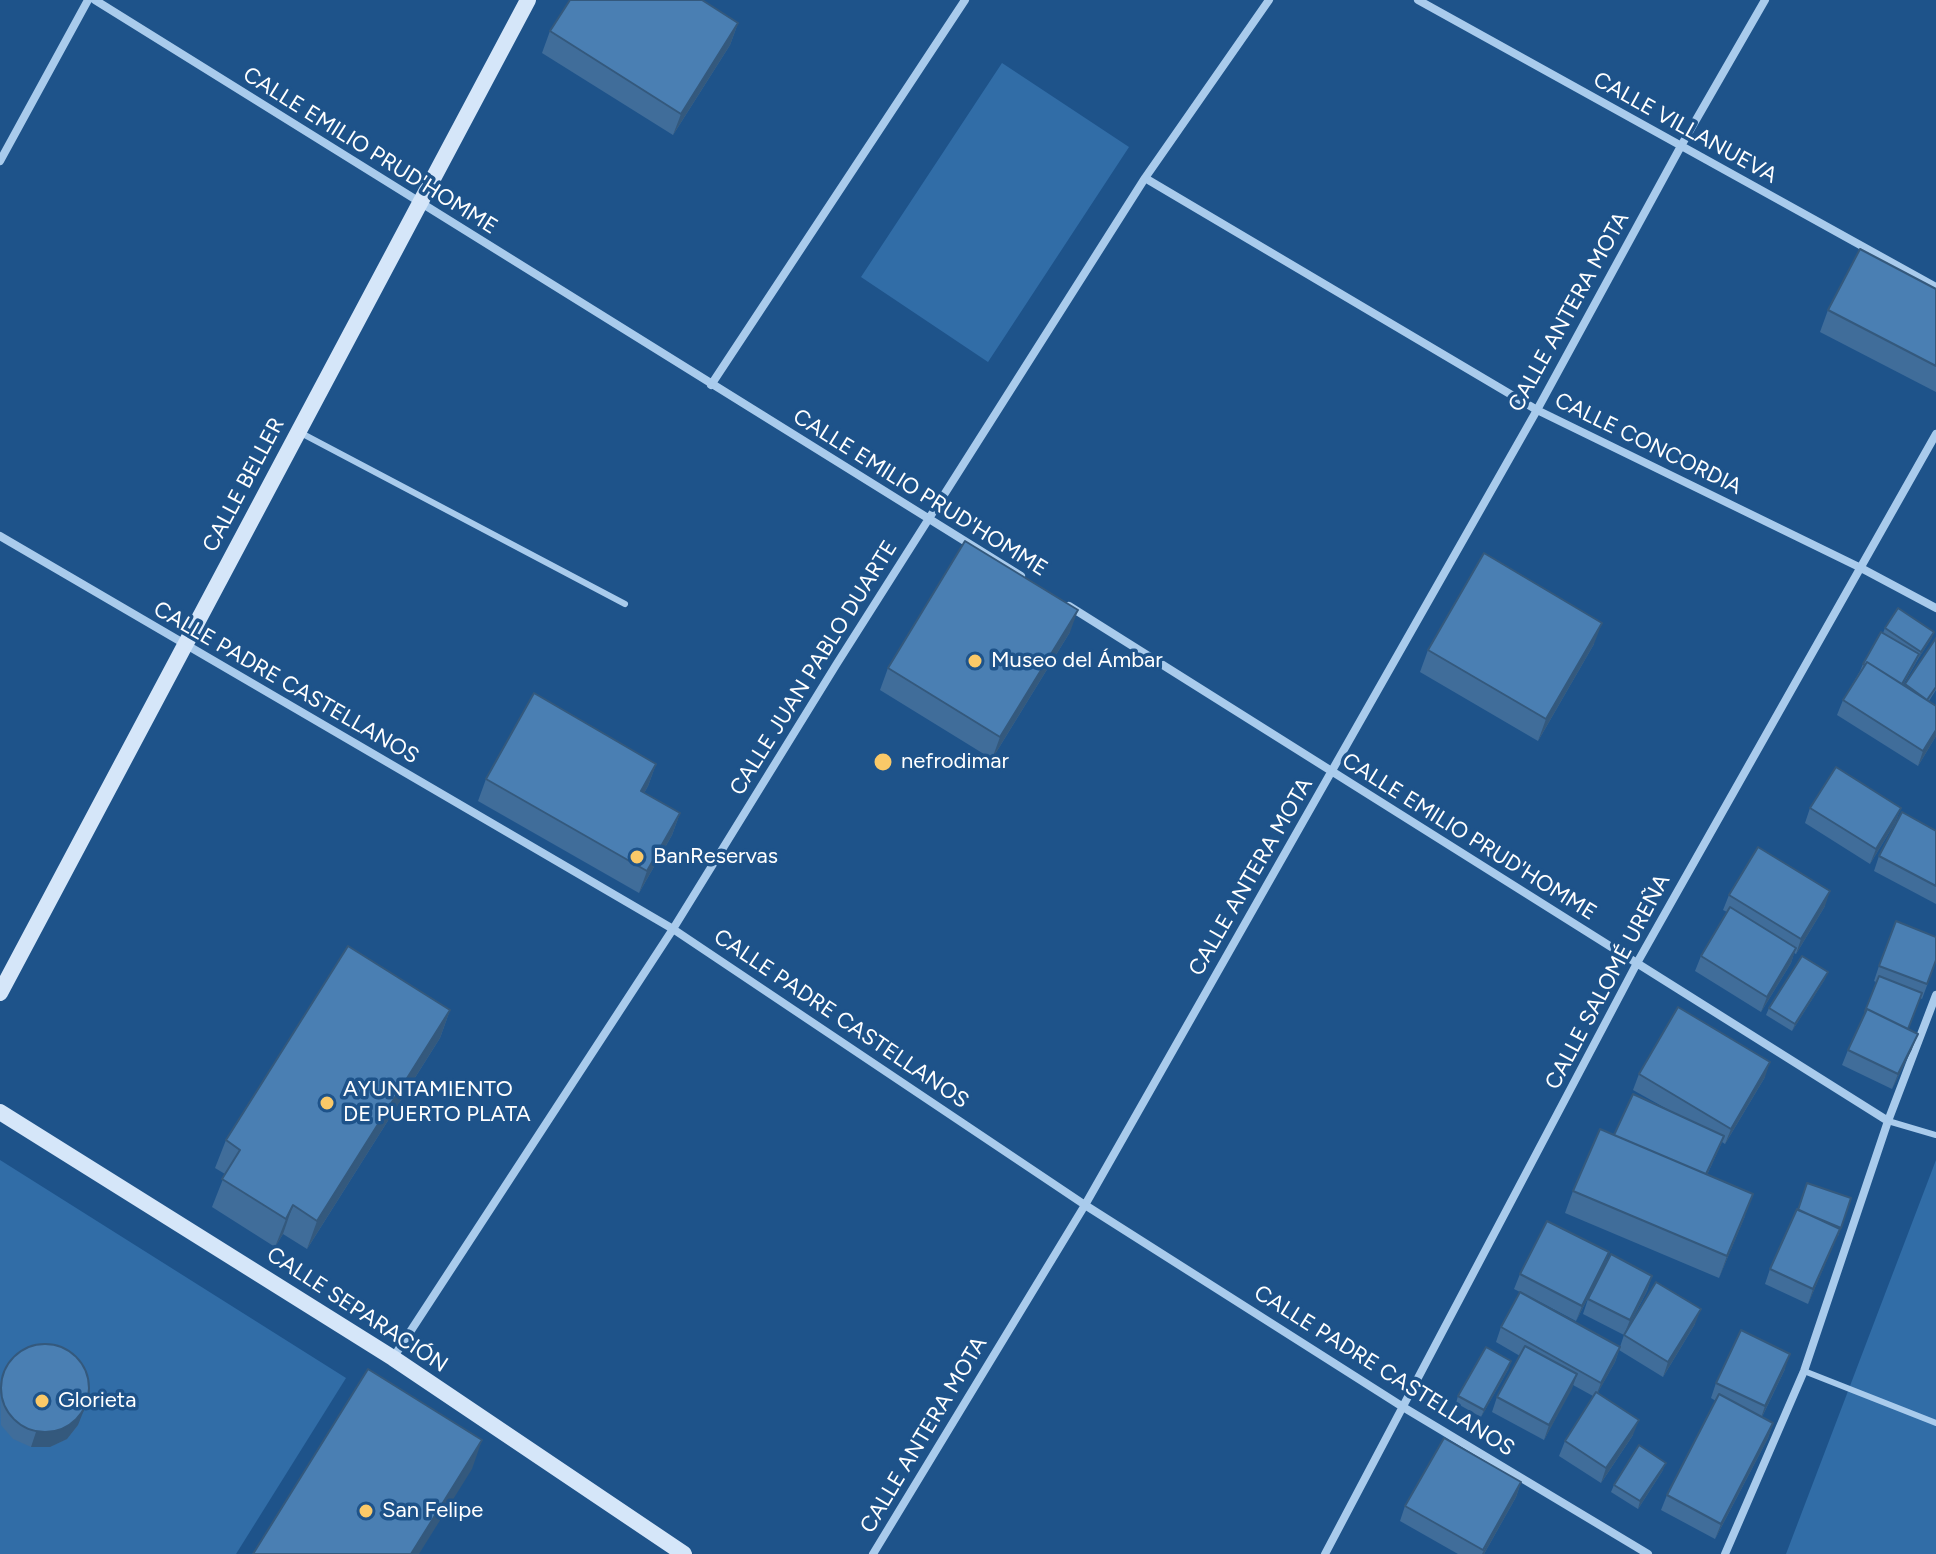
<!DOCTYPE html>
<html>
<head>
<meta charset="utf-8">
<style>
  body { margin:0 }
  canvas { display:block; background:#1e538a }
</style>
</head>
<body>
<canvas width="1936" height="1554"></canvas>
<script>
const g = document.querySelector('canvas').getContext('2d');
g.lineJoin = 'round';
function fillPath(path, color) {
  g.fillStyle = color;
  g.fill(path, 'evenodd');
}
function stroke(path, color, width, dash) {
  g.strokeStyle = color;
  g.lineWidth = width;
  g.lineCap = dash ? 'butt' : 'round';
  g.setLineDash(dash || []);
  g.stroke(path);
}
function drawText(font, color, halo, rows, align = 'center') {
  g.font = font + ' Figtree,sans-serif';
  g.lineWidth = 7;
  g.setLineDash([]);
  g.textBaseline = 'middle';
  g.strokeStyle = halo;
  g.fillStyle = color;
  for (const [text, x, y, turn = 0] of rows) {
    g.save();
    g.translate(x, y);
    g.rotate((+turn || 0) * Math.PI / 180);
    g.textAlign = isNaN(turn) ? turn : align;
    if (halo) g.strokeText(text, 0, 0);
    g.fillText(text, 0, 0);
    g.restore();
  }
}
const green = new Path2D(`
  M 1002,63 L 1129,147 L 988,362 L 861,277 Z
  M 0,1160 L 346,1378 L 236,1554 L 0,1554 Z
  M 1936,1160 L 1936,1554 L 1786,1554 Z`);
const lane = new Path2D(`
  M 301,433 L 625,604
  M 1888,1121 L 1936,1135
  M 1804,1371 L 1936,1423`);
const street = new Path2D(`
  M 95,0 L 1021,576
  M 1418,0 L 1936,287
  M 0,161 L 88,0
  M 1145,178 L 1537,410 L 1861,568 L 1936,608
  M 711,385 L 965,0
  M 0,536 L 673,929 L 1085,1205 L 1403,1407 L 1648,1554
  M 1069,606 L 1888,1121
  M 393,1358 L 673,929 L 836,665 L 1145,178 L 1269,0
  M 873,1554 L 1085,1205 L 1537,410 L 1681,146 L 1765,0
  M 1325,1554 L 1637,963 L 1936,434
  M 1725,1554 L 1804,1371 L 1888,1121 L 1936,995`);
const secondary = new Path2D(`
  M 0,993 C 174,661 354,332 528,0
  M 0,1112 L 393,1358 L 684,1554`);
const wall = new Path2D(`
  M 738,23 L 730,45 L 673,135 L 542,53 L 550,31 Z
  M 1936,289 L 1936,392 L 1820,332 L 1828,310 Z
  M 1885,628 L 1934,632 L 1931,639 L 1918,659 L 1903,685 L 1905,686 L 1936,638 L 1936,690 L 1929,701 L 1936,706 L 1936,736 L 1918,766 L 1837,715 L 1843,700 L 1860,671 L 1863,664 L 1883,633 Z
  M 1070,632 L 992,759 L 880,690 L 888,668 Z
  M 1594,644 L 1538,741 L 1420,672 L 1428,650 Z
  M 656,764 L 648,786 L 644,793 L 680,813 L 672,835 L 639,893 L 478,801 L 486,779 Z
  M 1810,808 L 1901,808 L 1895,823 L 1870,864 L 1805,823 Z
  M 1936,831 L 1936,904 L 1874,871 L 1879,856 Z
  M 1729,895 L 1825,906 L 1796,954 L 1794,953 L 1791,963 L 1761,1012 L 1695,971 L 1701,956 L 1727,912 L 1723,910 Z
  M 1936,961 L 1922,999 L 1920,998 L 1908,1029 L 1912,1049 L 1892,1089 L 1842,1065 L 1848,1050 L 1863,1019 L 1876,982 L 1874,981 L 1879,966 Z
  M 1825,979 L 1792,1031 L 1766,1015 L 1769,1008 Z
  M 450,1010 L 440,1038 L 307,1249 L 283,1234 L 275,1247 L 212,1207 L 225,1174 L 215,1168 L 226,1140 Z
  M 1639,1074 L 1765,1077 L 1725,1144 L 1722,1142 L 1707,1175 L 1745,1216 L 1719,1278 L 1565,1213 L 1573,1191 L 1614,1135 L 1667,1109 L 1633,1090 Z
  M 1851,1198 L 1838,1236 L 1837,1236 L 1808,1304 L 1765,1284 L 1770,1269 Z
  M 1609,1252 L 1604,1267 L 1576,1321 L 1525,1294 L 1620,1347 L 1624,1335 L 1695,1324 L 1663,1377 L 1619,1350 L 1615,1362 L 1598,1392 L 1633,1435 L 1601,1483 L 1559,1456 L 1565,1441 L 1593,1396 L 1573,1385 L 1544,1440 L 1492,1412 L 1497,1397 L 1520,1356 L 1496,1342 L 1501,1327 L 1520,1292 L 1514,1289 L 1520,1274 Z
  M 1652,1276 L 1647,1291 L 1624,1335 L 1583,1314 L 1588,1299 Z
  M 9,1362 L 78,1425 L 67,1439 L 50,1447 L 31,1447 L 13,1439 L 1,1425 L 0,1383 Z
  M 1509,1368 L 1481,1417 L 1456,1403 L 1458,1396 Z
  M 1785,1369 L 1762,1417 L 1773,1423 L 1768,1438 L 1715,1539 L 1661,1510 L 1667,1495 L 1716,1401 L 1711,1398 L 1716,1383 Z
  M 1663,1470 L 1638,1509 L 1611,1492 L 1614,1485 Z
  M 1521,1482 L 1516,1497 L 1484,1554 L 1458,1554 L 1400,1521 L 1405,1506 Z`);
const shadedWall = new Path2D(`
  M 738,23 L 730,45 L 673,135 L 681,114 Z
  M 1078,610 L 1070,632 L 992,759 L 1000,737 Z
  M 1602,623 L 1594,644 L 1538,741 L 1546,719 Z
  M 1934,632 L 1931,639 L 1918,659 L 1921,652 Z
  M 1919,654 L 1916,662 L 1898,693 L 1901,686 Z
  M 1936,730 L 1936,736 L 1918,766 L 1923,751 Z
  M 656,764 L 648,786 L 633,813 L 641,791 Z
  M 1901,808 L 1895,823 L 1870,864 L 1876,849 Z
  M 680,813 L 672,835 L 639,893 L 647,871 Z
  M 1830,891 L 1825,906 L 1796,954 L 1801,939 Z
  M 1796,948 L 1791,963 L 1761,1012 L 1767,997 Z
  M 1828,972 L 1825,979 L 1792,1031 L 1795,1024 Z
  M 450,1010 L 440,1038 L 307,1249 L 317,1221 Z
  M 1918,1034 L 1912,1049 L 1892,1089 L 1898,1074 Z
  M 1770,1062 L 1765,1077 L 1725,1144 L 1731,1129 Z
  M 1724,1136 L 1718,1151 L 1697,1195 L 1703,1180 Z
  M 1753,1194 L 1745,1216 L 1719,1278 L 1727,1256 Z
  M 293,1205 L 283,1234 L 275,1247 L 286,1219 Z
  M 1840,1229 L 1834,1244 L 1808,1304 L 1813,1289 Z
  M 1609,1252 L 1604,1267 L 1576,1321 L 1582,1306 Z
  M 1652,1276 L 1647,1291 L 1624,1335 L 1630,1320 Z
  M 1701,1309 L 1695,1324 L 1663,1377 L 1668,1362 Z
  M 1620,1347 L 1615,1362 L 1595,1398 L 1601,1383 Z
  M 1790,1354 L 1785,1369 L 1760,1421 L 1765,1406 Z
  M 1511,1361 L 1509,1368 L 1481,1417 L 1484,1410 Z
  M 1577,1374 L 1572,1389 L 1544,1440 L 1549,1425 Z
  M 90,1395 L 78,1425 L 67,1439 L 50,1447 L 31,1447 L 36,1432 Z
  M 1639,1420 L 1633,1435 L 1601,1483 L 1606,1468 Z
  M 1773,1423 L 1768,1438 L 1715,1539 L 1721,1524 Z
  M 482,1440 L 472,1469 L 419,1554 L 411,1554 Z
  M 1666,1463 L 1663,1470 L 1638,1509 L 1640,1501 Z
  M 1521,1482 L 1516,1497 L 1484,1554 L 1482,1554 Z`);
const building = new Path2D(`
  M 570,0 L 702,0 L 738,23 L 681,114 L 550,31 Z
  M 1860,249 L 1936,289 L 1936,366 L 1828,310 Z
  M 965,541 L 1078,610 L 1000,737 L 888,668 Z
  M 1484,553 L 1602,623 L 1546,719 L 1428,650 Z
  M 1898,608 L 1934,632 L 1921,652 L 1885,628 Z
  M 1881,632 L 1919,654 L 1902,684 L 1867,662 L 1865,665 L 1863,664 Z
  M 1936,638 L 1936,687 L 1927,700 L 1905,684 Z
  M 1867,662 L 1936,706 L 1936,730 L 1923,751 L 1843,700 Z
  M 534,693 L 656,764 L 641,791 L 680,813 L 647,871 L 486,779 Z
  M 1836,767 L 1901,808 L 1876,849 L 1810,808 Z
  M 1902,812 L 1936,831 L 1936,886 L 1879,856 Z
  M 1758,847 L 1830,891 L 1801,939 L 1729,895 Z
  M 1730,907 L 1796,948 L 1767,997 L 1701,956 Z
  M 1896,921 L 1936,937 L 1936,960 L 1927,984 L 1879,966 Z
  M 348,946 L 450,1010 L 317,1221 L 293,1205 L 286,1219 L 222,1179 L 240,1150 L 226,1140 Z
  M 1802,956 L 1828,972 L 1795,1024 L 1769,1008 Z
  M 1879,976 L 1922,993 L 1908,1029 L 1867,1009 L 1866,1011 L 1865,1011 Z
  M 1678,1007 L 1770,1062 L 1731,1129 L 1639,1074 Z
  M 1867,1009 L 1918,1034 L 1898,1074 L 1848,1050 Z
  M 1633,1094 L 1724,1136 L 1706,1174 L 1614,1135 Z
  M 1600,1129 L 1753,1194 L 1727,1256 L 1573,1191 Z
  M 1807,1183 L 1851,1198 L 1841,1228 L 1798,1210 Z
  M 1797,1209 L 1840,1229 L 1813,1289 L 1770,1269 Z
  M 1547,1221 L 1609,1252 L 1582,1306 L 1520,1274 Z
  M 1611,1254 L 1652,1276 L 1630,1320 L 1588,1299 Z
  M 1656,1282 L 1701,1309 L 1668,1362 L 1624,1335 Z
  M 1520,1292 L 1620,1347 L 1601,1383 L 1501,1327 Z
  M 1741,1330 L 1790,1354 L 1765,1406 L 1716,1383 Z
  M1 1388a44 44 0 1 1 88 0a44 44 0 1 1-88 0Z
  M 1525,1346 L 1577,1374 L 1549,1425 L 1497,1397 Z
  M 1486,1347 L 1511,1361 L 1484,1410 L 1458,1396 Z
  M 368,1369 L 482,1440 L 411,1554 L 253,1554 Z
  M 1596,1392 L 1639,1420 L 1606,1468 L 1565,1441 Z
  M 1719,1394 L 1773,1423 L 1721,1524 L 1667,1495 Z
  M 1444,1438 L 1521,1482 L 1483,1550 L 1405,1506 Z
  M 1639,1445 L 1666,1463 L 1640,1501 L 1614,1485 Z`);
const markers = [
  [975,661,8,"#fac968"],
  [883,762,10,"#fac968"],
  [637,857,8,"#fac968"],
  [327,1103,8,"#fac968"],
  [42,1401,8,"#fac968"],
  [366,1511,8,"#fac968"]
];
const streetNames = [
  ["CALLE VILLANUEVA",1685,128,29],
  ["CALLE EMILIO PRUD'HOMME",370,151,32],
  ["CALLE ANTERA MOTA",1569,312,-61],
  ["CALLE CONCORDIA",1648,444,26],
  ["CALLE BELLER",244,485,-62],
  ["CALLE EMILIO PRUD'HOMME",920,493,32],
  ["CALLE JUAN PABLO DUARTE",814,668,-58],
  ["CALLE PADRE CASTELLANOS",286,683,30],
  ["CALLE EMILIO PRUD'HOMME",1469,837,32],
  ["CALLE ANTERA MOTA",1251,877,-60],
  ["CALLE SALOMÉ UREÑA",1608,982,-62],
  ["CALLE PADRE CASTELLANOS",841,1019,34],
  ["CALLE SEPARACIÓN",357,1310,33],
  ["CALLE PADRE CASTELLANOS",1384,1371,32],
  ["CALLE ANTERA MOTA",924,1435,-59]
];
const poiNames = [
  ["Museo del Ámbar",991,661],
  ["nefrodimar",901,762],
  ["BanReservas",653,857],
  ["AYUNTAMIENTO",343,1090],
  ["DE PUERTO PLATA",343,1115],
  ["Glorieta",58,1401],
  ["San Felipe",382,1511]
];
fillPath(green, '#316da7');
stroke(lane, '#a9cbec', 6);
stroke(street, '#a9cbec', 8);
stroke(secondary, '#d5e6f9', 16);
fillPath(wall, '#406d9a');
fillPath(shadedWall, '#34597d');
fillPath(building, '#4a7fb3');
stroke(building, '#34597d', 2);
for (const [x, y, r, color] of markers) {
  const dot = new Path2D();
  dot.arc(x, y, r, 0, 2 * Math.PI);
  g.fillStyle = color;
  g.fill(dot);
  stroke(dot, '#1e538a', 3);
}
drawText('22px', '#fff', '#1e538a', streetNames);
drawText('22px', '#fff', '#1e538a', poiNames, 'left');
</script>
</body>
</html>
